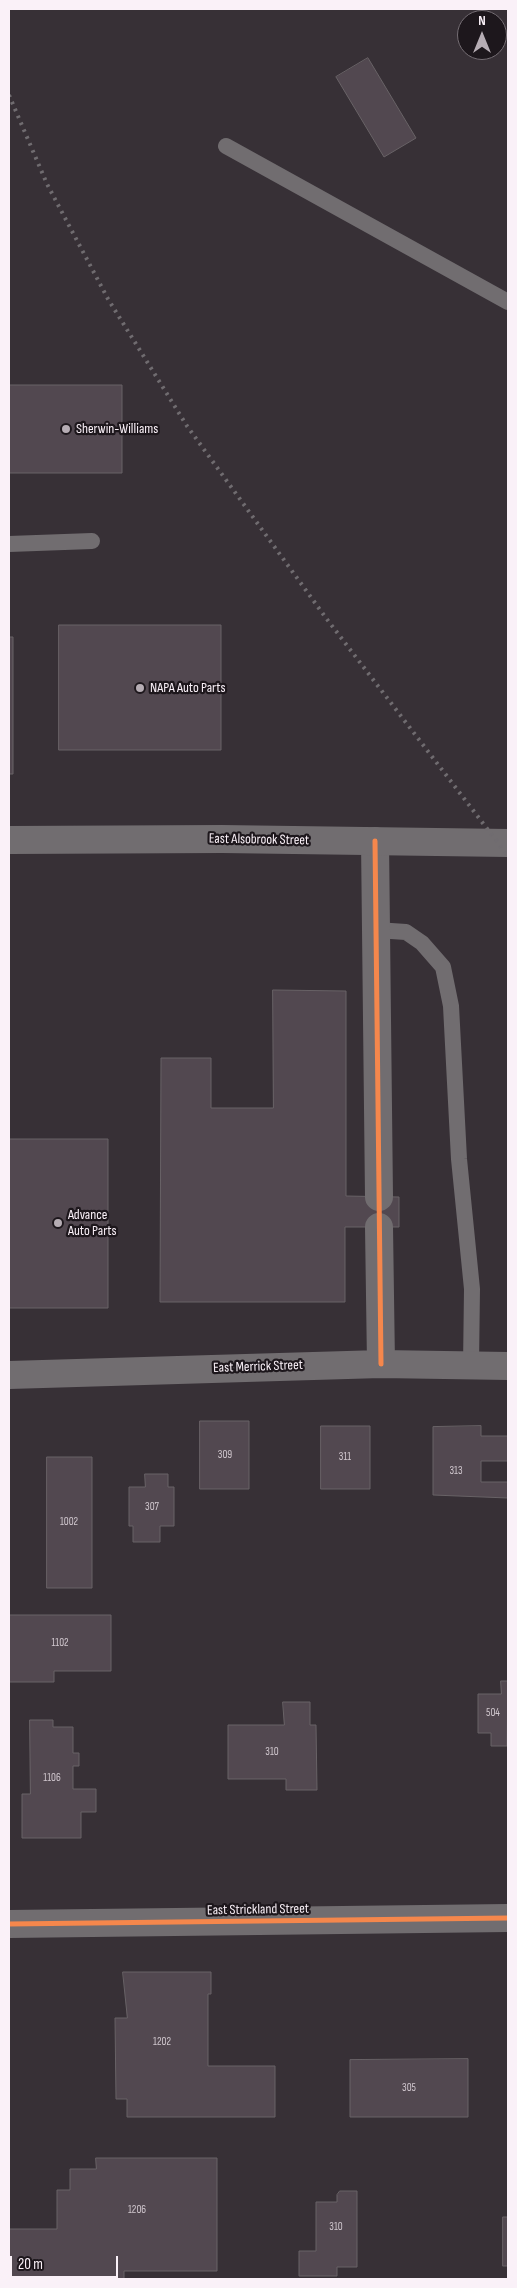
<!DOCTYPE html>
<html>
<head>
<meta charset="utf-8">
<style>
  body { margin:0 }
  #map { position:relative; width:517px; height:2288px; overflow:hidden; background:#373036; font-family:"Sofia Sans Condensed",sans-serif }
  canvas { display:block }
  .frame { position:absolute; inset:0; border:10px solid #faf1f8; pointer-events:none }
  .north { position:absolute; left:457px; top:10px; width:50px; height:50px; box-sizing:border-box; background:#1d171c; border:1px solid #756e74; border-radius:50%; rotate:0deg; font-size:14px; font-weight:700; line-height:20px; text-align:center; color:#faf1f8 }
  .north::after { content:''; display:block; margin:auto; width:18px; height:22px; background:#b6adb4; clip-path:polygon(50% 0,100% 100%,50% 72%,0 100%) }
  .scale { position:absolute; left:10px; top:2256px; width:108px; height:22px; box-sizing:border-box; border:2px solid #faf1f8; border-top:0; padding-left:6px; font-size:15px; line-height:18px; white-space:nowrap; color:#faf1f8; -webkit-text-stroke:4px #1d171c; paint-order:stroke }
</style>
</head>
<body>
<div id="map">
<canvas width="517" height="2288"></canvas>
<div class="frame"></div>
<div class="north">N</div>
<div class="scale">20 m</div>
</div>
<script>
const g = document.querySelector('canvas').getContext('2d');
g.lineJoin = 'round';
function fillPath(path, color) {
  g.fillStyle = color;
  g.fill(path, 'evenodd');
}
function stroke(path, color, width, dash) {
  g.strokeStyle = color;
  g.lineWidth = width;
  g.lineCap = dash ? 'butt' : 'round';
  g.setLineDash(dash || []);
  g.stroke(path);
}
function drawText(font, color, halo, rows, align = 'center') {
  g.font = font + ' "Sofia Sans Condensed",sans-serif';
  g.lineWidth = 4.5;
  g.setLineDash([]);
  g.textBaseline = 'middle';
  g.strokeStyle = halo;
  g.fillStyle = color;
  for (const [text, x, y, turn = 0] of rows) {
    g.save();
    g.translate(x, y);
    g.rotate((+turn || 0) * Math.PI / 180);
    g.textAlign = isNaN(turn) ? turn : align;
    if (halo) g.strokeText(text, 0, 0);
    g.fillText(text, 0, 0);
    g.restore();
  }
}
const building = new Path2D(`
  M 368,58 L 416,138 L 384,157 L 336,77 Z
  M 9,385 L 122,385 L 122,473 L 9,473 Z
  M 59,625 L 221,625 L 221,750 L 59,750 Z
  M 9,637 L 13,637 L 13,774 L 9,774 Z
  M 273,990 L 346,991 L 346,1196 L 399,1197 L 399,1227 L 345,1227 L 345,1302 L 160,1302 L 161,1058 L 211,1058 L 211,1108 L 273,1108 Z
  M 9,1139 L 108,1139 L 108,1308 L 9,1308 Z
  M 200,1421 L 249,1421 L 249,1489 L 200,1489 Z
  M 321,1426 L 370,1426 L 370,1489 L 321,1489 Z
  M 481,1426 L 481,1436 L 508,1436 L 508,1461 L 481,1461 L 481,1482 L 508,1482 L 508,1498 L 433,1495 L 433,1427 Z
  M 47,1457 L 92,1457 L 92,1588 L 47,1588 Z
  M 145,1474 L 168,1474 L 168,1487 L 174,1487 L 174,1526 L 160,1526 L 160,1542 L 133,1542 L 133,1526 L 129,1526 L 129,1487 L 145,1487 Z
  M 9,1615 L 111,1615 L 111,1671 L 54,1671 L 54,1682 L 9,1682 Z
  M 501,1681 L 508,1681 L 507,1746 L 491,1746 L 491,1733 L 478,1733 L 478,1694 L 501,1694 Z
  M 283,1702 L 310,1702 L 310,1725 L 316,1725 L 317,1790 L 286,1790 L 286,1779 L 228,1779 L 228,1725 L 284,1725 Z
  M 30,1720 L 53,1720 L 53,1727 L 73,1727 L 73,1753 L 79,1753 L 79,1766 L 73,1766 L 73,1789 L 96,1789 L 96,1812 L 81,1812 L 81,1838 L 22,1838 L 22,1794 L 30,1794 Z
  M 123,1972 L 211,1972 L 211,1994 L 208,1994 L 208,2066 L 275,2066 L 275,2117 L 127,2117 L 127,2099 L 116,2099 L 115,2018 L 127,2018 Z
  M 468,2059 L 468,2117 L 350,2117 L 350,2060 Z
  M 96,2158 L 217,2158 L 217,2271 L 124,2271 L 124,2279 L 9,2279 L 9,2229 L 57,2229 L 57,2190 L 70,2190 L 70,2169 L 96,2169 Z
  M 340,2191 L 357,2191 L 357,2267 L 337,2267 L 337,2276 L 299,2276 L 299,2251 L 316,2251 L 316,2202 L 337,2202 L 337,2195 Z
  M 503,2217 L 508,2217 L 508,2266 L 503,2266 Z`);
const service = new Path2D(`
  M 226,146 L 508,302
  M 9,544 L 92,541
  M 376,930 L 406,932 L 422,943 L 443,967 L 451,1006 L 459,1159 L 472,1289 L 471,1366`);
const minor = new Path2D(`
  M 375,841 L 379,1197
  M 379,1227 L 381,1364
  M 9,1375 L 381,1364 L 508,1366
  M 9,1924 L 508,1918`);
const tertiary = new Path2D(`
  M 9,840 L 222,839 L 508,843`);
const rail = new Path2D(`
  M 9,95 L 47,184 L 108,299 L 187,426 L 326,618 L 508,856`);
const cycleway = new Path2D(`
  M 375,841 L 381,1364
  M 9,1924 L 508,1918`);
const markers = [
  [66,429,5,"#b6adb4"],
  [140,688,5,"#b6adb4"],
  [58,1223,5,"#b6adb4"]
];
const numberNames = [
  ["309",225,1455],
  ["311",345,1457],
  ["313",456,1471],
  ["307",152,1507],
  ["1002",69,1522],
  ["1102",60,1643],
  ["504",493,1713],
  ["310",272,1752],
  ["1106",52,1778],
  ["1202",162,2042],
  ["305",409,2088],
  ["1206",137,2210],
  ["310",336,2227]
];
const poiNames = [
  ["Sherwin-Williams",76,429],
  ["NAPA Auto Parts",150,688],
  ["Advance",68,1215],
  ["Auto Parts",68,1231]
];
const streetNames = [
  ["East Alsobrook Street",259,840,1],
  ["East Merrick Street",258,1367,-2],
  ["East Strickland Street",258,1910,-1]
];
fillPath(building, '#524850');
stroke(building, '#686266', 1);
stroke(service, '#716d70', 16);
stroke(minor, '#716d70', 28);
stroke(tertiary, '#716d70', 28);
stroke(rail, '#706c70', 4, [2.5, 5]);
stroke(cycleway, '#f5874c', 5);
for (const [x, y, r, color] of markers) {
  const dot = new Path2D();
  dot.arc(x, y, r, 0, 2 * Math.PI);
  g.fillStyle = color;
  g.fill(dot);
  stroke(dot, '#1d171c', 2);
}
drawText('11px', '#d0c7ce', null, numberNames);
drawText('14px', '#faf1f8', '#1d171c', poiNames, 'left');
drawText('14px', '#faf1f8', '#1d171c', streetNames);
</script>
</body>
</html>
